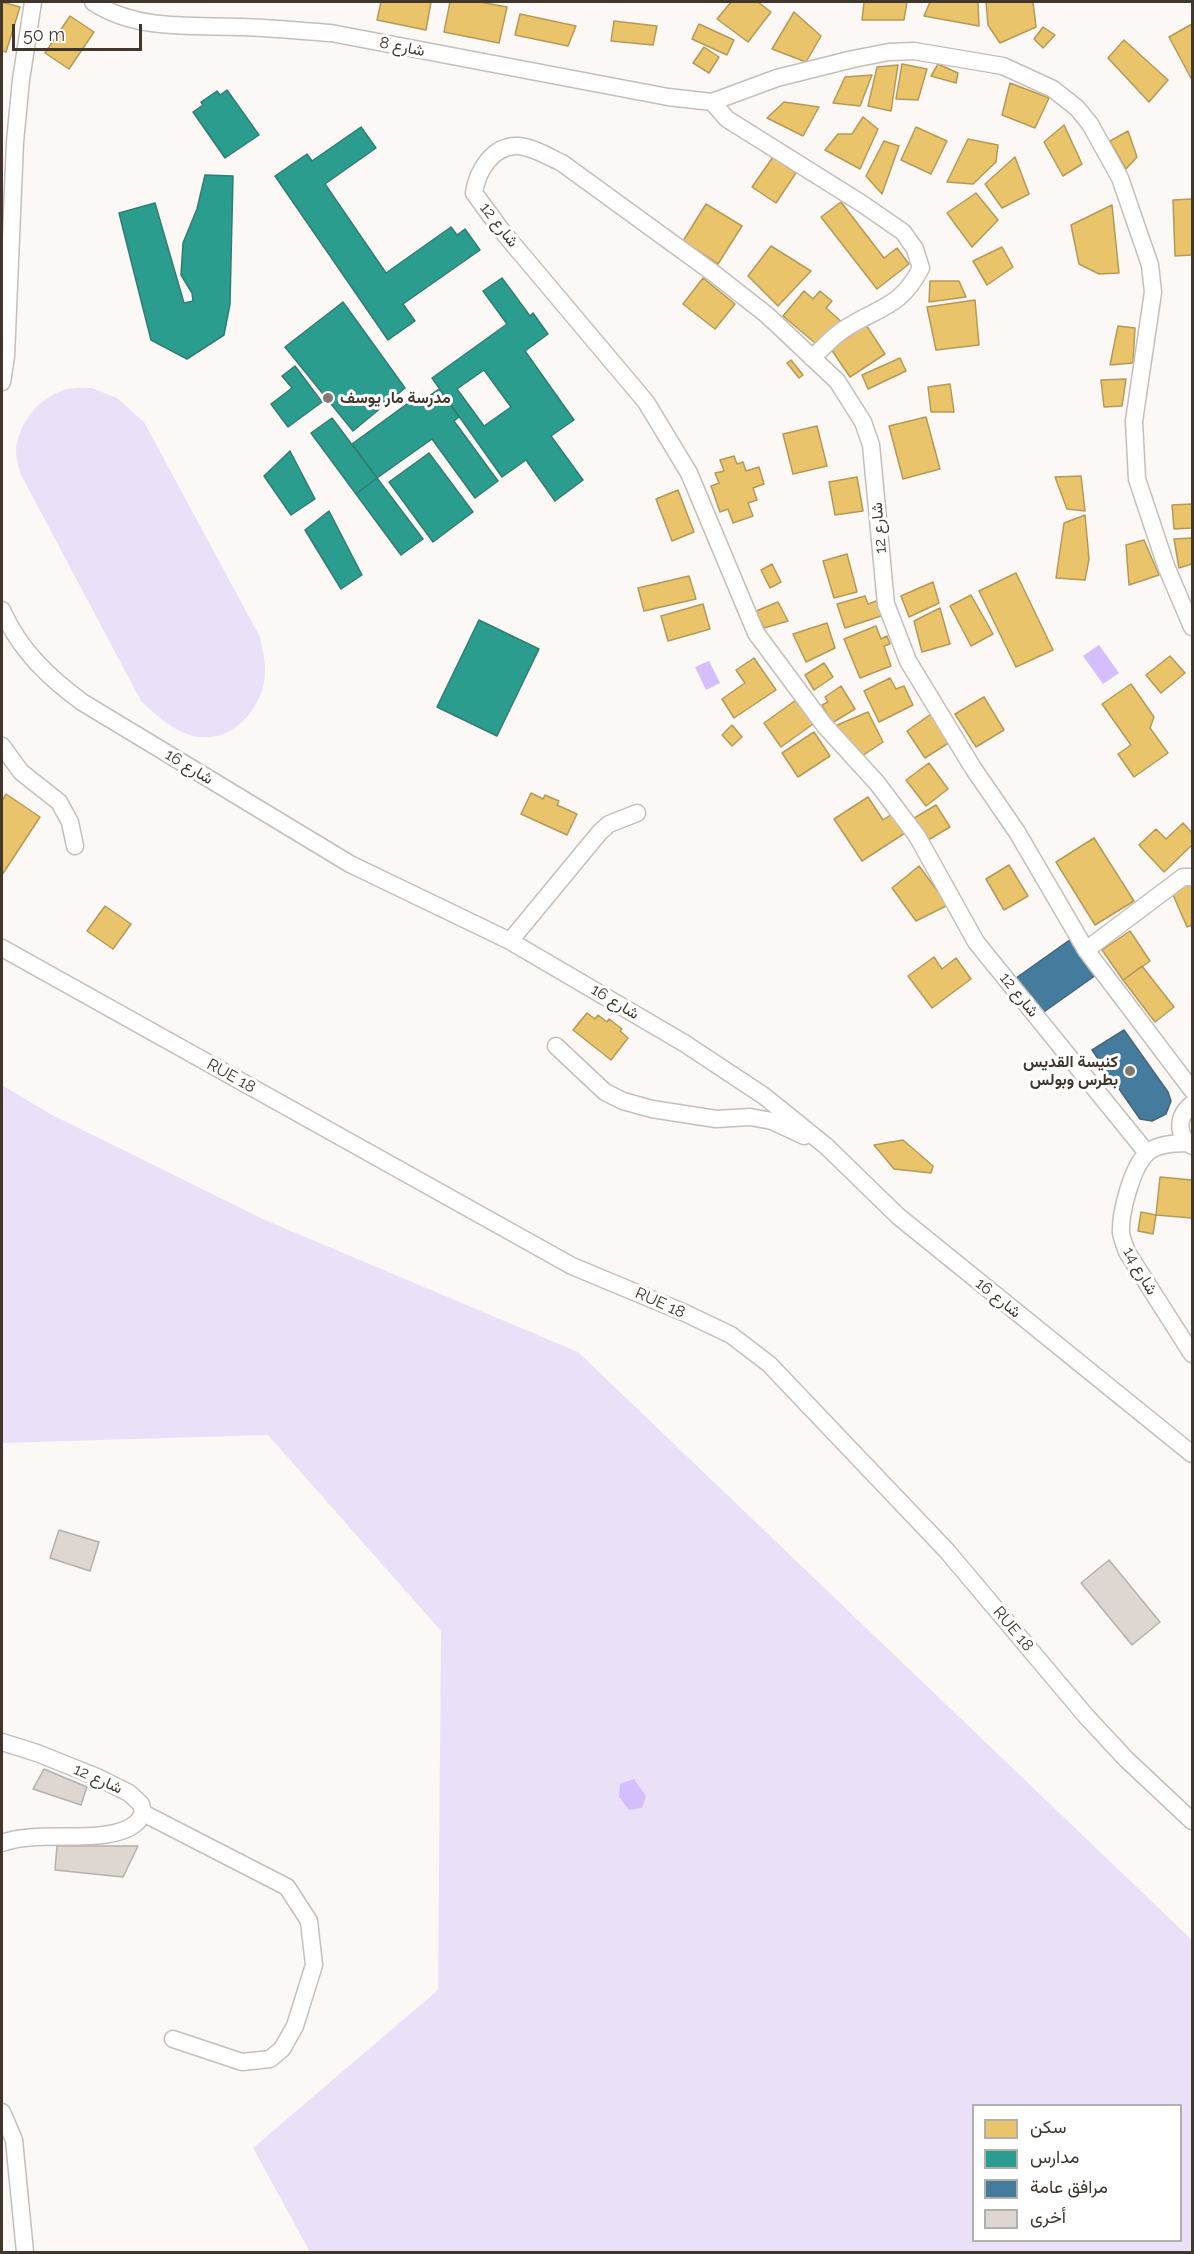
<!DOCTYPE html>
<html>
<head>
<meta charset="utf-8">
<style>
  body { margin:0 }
  #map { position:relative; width:1194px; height:2254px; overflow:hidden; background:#fbf8f6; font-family:Raleway,Vazirmatn,sans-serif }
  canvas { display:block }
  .frame { position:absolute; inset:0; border:3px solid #40362b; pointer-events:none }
  .legend { position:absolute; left:972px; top:2104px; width:210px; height:138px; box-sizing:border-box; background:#fff; border:2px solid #b3afaa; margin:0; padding:8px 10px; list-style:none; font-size:18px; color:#40362b }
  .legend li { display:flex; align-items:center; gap:12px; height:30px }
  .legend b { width:30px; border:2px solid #b3afaa }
  .scale { position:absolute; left:12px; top:24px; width:130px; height:27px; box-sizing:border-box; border:3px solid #40362b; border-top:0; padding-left:8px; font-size:18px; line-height:21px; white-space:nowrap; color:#40362b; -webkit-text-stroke:4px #fff; paint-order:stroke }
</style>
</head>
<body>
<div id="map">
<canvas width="1194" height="2254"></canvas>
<div class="frame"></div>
<ul class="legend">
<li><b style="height:16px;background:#e9c46a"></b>سكن</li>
<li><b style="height:16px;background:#2a9d8f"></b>مدارس</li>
<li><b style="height:16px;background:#457b9d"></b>مرافق عامة</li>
<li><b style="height:16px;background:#ddd6d1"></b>أخرى</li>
</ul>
<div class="scale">50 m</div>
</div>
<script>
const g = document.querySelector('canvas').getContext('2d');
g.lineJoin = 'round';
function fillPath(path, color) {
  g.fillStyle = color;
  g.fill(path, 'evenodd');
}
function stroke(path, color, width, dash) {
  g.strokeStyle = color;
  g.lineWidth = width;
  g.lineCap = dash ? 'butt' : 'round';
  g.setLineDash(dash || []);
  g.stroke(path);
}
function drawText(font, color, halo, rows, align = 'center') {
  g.font = font + ' Raleway,Vazirmatn,sans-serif';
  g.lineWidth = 6;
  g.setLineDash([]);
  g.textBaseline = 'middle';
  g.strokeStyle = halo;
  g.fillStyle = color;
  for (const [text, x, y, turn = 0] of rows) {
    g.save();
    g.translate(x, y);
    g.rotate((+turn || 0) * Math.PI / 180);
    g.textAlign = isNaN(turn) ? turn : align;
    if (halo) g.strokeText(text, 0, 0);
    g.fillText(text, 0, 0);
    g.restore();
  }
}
const green = new Path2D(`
  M 92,388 L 117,398 L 144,422 L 260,637 C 263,652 267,668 264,683 C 257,713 232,741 199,737 C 176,734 157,716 141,701 L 20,473 C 18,466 16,457 16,450 C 19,421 40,396 68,389 C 76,387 84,388 92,388 Z
  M 2,1085 L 52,1115 L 265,1220 L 578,1352 L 1192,1940 L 1192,2252 L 310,2252 L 253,2148 L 438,1990 L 441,1631 L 268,1435 L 2,1443 ZM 974,2106 L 1180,2106 L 1180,2240 L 974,2240 Z`);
const water = new Path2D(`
  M 1099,645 L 1119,673 L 1103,684 L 1083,656 Z
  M 709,661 L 720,683 L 706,690 L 695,667 Z
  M 634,1779 L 646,1796 L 642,1808 L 629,1810 L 619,1797 L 620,1784 Z`);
const homes = new Path2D(`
  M 2,2 L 20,7 L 6,52 L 2,51 Z
  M 381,2 L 431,2 L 426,30 L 377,20 Z
  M 450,2 L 480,2 L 507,7 L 499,43 L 444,32 Z
  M 731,2 L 758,2 L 771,12 L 748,42 L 717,19 Z
  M 864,2 L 907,2 L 904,20 L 862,20 Z
  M 930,2 L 978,2 L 979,26 L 924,16 Z
  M 986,2 L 1033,2 L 1036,27 L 1000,43 L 988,25 Z
  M 794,12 L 821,36 L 806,62 L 772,49 Z
  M 520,14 L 576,26 L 568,46 L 515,35 Z
  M 70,16 L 94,32 L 69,69 L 45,53 Z
  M 614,21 L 657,26 L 653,45 L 611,41 Z
  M 699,24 L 734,40 L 727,55 L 692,39 Z
  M 1192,24 L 1192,80 L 1169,37 Z
  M 1043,27 L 1055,35 L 1043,48 L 1034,39 Z
  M 1124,40 L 1168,80 L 1149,102 L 1108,58 Z
  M 704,47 L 719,57 L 709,73 L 693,63 Z
  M 902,64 L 927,69 L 918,100 L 896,99 Z
  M 938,64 L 958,73 L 956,83 L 931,76 Z
  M 898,65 L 891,111 L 868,106 L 877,67 Z
  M 872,75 L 860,106 L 833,103 L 845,77 Z
  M 1010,83 L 1049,98 L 1035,128 L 1002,115 Z
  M 784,102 L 819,107 L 803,136 L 767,118 Z
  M 863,117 L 878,129 L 860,169 L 825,150 L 838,134 L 852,134 Z
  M 1064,125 L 1082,164 L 1063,176 L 1044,142 Z
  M 916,127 L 947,141 L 931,174 L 901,160 Z
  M 1128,131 L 1137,157 L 1126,169 L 1110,141 Z
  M 968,139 L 998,145 L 996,162 L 973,184 L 947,182 Z
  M 884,141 L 899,146 L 882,194 L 866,176 Z
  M 773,157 L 796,173 L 776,203 L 752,187 Z
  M 1015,157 L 1029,194 L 1002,208 L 985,184 Z
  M 976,193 L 998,220 L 972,247 L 947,213 Z
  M 1192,199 L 1192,255 L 1175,256 L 1173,200 Z
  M 841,202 L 884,258 L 897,248 L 909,264 L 877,289 L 821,217 Z
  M 706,204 L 742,226 L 718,264 L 683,241 Z
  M 1112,205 L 1119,273 L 1099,274 L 1079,264 L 1071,225 Z
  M 771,246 L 811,271 L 778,306 L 748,276 Z
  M 1002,247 L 1013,267 L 987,285 L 973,261 Z
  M 703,278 L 735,304 L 715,329 L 683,304 Z
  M 930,281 L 959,281 L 966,297 L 929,302 Z
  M 804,291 L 813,299 L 820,291 L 832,301 L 826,308 L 843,323 L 821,348 L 783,316 Z
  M 975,300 L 979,345 L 936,350 L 927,307 Z
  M 866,325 L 885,354 L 850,377 L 831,349 Z
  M 1118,326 L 1135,328 L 1133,363 L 1110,365 Z
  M 900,358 L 906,371 L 868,389 L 862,375 Z
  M 791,360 L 803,375 L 799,378 L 787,363 Z
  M 1126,379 L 1122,406 L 1104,407 L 1101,380 Z
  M 950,384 L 954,412 L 931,412 L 928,387 Z
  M 926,417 L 940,469 L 903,479 L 889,426 Z
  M 817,426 L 827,466 L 793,474 L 783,434 Z
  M 734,456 L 737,464 L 743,462 L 746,471 L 759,467 L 764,484 L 753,488 L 757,500 L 748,503 L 753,516 L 733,523 L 728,509 L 720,512 L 711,486 L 719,483 L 715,473 L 724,471 L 720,460 Z
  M 1081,476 L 1085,511 L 1067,509 L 1055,477 Z
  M 857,477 L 863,511 L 835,515 L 829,482 Z
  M 678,490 L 694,532 L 672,541 L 656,499 Z
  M 1192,504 L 1192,528 L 1174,529 L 1172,505 Z
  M 1085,515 L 1089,559 L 1085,580 L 1056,578 L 1064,523 Z
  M 1192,538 L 1192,564 L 1179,568 L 1174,539 Z
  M 1144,540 L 1159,575 L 1129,585 L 1126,545 Z
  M 847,554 L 857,592 L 834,598 L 823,561 Z
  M 772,564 L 781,582 L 770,588 L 761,570 Z
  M 1016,573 L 1053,650 L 1016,667 L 979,591 Z
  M 689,576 L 696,599 L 644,611 L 638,588 Z
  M 933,582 L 939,603 L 909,617 L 901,596 Z
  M 971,595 L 993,634 L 971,646 L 950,606 Z
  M 865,596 L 868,604 L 879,600 L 884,615 L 845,628 L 837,604 Z
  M 778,602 L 788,621 L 764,628 L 756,611 Z
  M 703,604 L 710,629 L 668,641 L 661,616 Z
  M 940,608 L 950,644 L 922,652 L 914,621 Z
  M 827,623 L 835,648 L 806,662 L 793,634 Z
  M 876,626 L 881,639 L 887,636 L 890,644 L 884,646 L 891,666 L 860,678 L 844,639 Z
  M 1170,656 L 1185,673 L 1161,693 L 1146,675 Z
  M 754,658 L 776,690 L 734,718 L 722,699 L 745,683 L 736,670 Z
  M 824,663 L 833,677 L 814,690 L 805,675 Z
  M 890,678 L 896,689 L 904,686 L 913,705 L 879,722 L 864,691 Z
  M 1131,684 L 1154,717 L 1150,728 L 1168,753 L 1134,777 L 1118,754 L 1131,745 L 1102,704 Z
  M 841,686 L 855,709 L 832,723 L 822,705 L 828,702 L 825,697 Z
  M 984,697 L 1004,730 L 976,747 L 955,714 Z
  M 796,700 L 813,724 L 781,747 L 764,723 Z
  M 868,712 L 883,742 L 859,758 L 835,726 Z
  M 931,714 L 950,742 L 925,758 L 907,731 Z
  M 732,725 L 742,737 L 732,746 L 722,735 Z
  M 814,732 L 830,756 L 798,777 L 782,753 Z
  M 929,763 L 948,789 L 926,806 L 906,780 Z
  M 531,793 L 543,799 L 545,795 L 559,801 L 557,805 L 577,814 L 567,835 L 521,814 Z
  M 6,794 L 40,817 L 2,875 L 2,801 Z
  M 868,797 L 883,820 L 892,814 L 905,833 L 862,861 L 834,819 Z
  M 936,805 L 950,827 L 925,842 L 911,820 Z
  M 1183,823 L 1192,833 L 1192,845 L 1164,872 L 1139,845 L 1156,829 L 1166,839 Z
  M 1094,838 L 1134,901 L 1095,925 L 1056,862 Z
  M 1009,865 L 1028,896 L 1004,910 L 986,879 Z
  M 919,866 L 948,905 L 916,921 L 892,888 Z
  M 1192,881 L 1192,925 L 1187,927 L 1171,890 Z
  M 105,906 L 131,924 L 113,949 L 87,931 Z
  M 1130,931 L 1150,961 L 1123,980 L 1102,950 Z
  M 934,957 L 942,969 L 956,958 L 971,979 L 932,1008 L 908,976 Z
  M 1142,966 L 1174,1007 L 1155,1022 L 1123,980 Z
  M 587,1013 L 595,1019 L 598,1015 L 607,1022 L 609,1019 L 622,1029 L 620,1031 L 628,1038 L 611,1060 L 573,1030 Z
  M 903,1140 L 933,1166 L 931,1173 L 894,1169 L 874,1145 Z
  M 1160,1177 L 1192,1180 L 1192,1218 L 1156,1215 Z
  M 1141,1212 L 1156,1215 L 1153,1234 L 1138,1231 Z`);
const schools = new Path2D(`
  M 227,90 L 259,135 L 225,158 L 193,112 L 203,105 L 201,102 L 217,91 L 220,95 Z
  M 361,127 L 376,148 L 325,184 L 386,273 L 451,227 L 457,235 L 465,229 L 480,250 L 403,304 L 415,321 L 388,340 L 275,176 L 307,154 L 312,161 Z
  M 205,175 L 233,176 L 230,304 L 224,335 L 187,359 L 151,340 L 119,213 L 155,203 L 184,303 L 193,301 L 192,293 L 181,275 L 183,243 L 197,209 Z
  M 502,278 L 530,316 L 533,313 L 548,334 L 525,351 L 574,420 L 551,436 L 583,480 L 555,501 L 526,460 L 502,477 L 432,378 L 507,324 L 483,291 ZM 484,370 L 511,407 L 484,426 L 457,389 Z
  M 343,302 L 405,388 L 353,431 L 285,347 Z
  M 295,366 L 322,402 L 288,427 L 271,404 L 292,388 L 282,376 Z
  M 439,389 L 459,417 L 454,421 L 498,481 L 475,498 L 432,439 L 377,478 L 352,444 L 415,398 L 419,403 Z
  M 332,418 L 377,478 L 356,494 L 311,433 Z
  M 290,451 L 315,499 L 291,515 L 264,476 Z
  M 429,453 L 473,512 L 433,542 L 389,482 Z
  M 377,478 L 423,539 L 401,555 L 356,494 Z
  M 329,511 L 362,575 L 341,589 L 305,530 Z
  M 479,620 L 539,649 L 497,736 L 437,707 Z`);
const public = new Path2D(`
  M 1071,939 L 1096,975 L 1041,1014 L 1016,978 Z
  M 1124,1030 L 1168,1092 L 1171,1101 L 1166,1114 L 1152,1121 L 1140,1119 L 1092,1050 Z`);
const building = new Path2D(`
  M 59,1530 L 99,1542 L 90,1571 L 50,1558 Z
  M 1109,1560 L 1160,1622 L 1132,1645 L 1081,1583 Z
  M 44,1769 L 87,1787 L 81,1805 L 33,1789 Z
  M 57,1846 L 138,1846 L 123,1877 L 55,1870 Z`);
const minor = new Path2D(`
  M 93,2 C 136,31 193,25 242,27 C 272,28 301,31 331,33 L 668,97 L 712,102 L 777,78 L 853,59 L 889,52 L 914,51 L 1003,66 L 1053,89 L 1077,108 L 1090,124 L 1120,178 L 1150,265 L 1153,292 L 1134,421 L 1137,479 L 1166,566 L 1192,627
  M 712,102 L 727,119 L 861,203 L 903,232 L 915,249 L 921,268 C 900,309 877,307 843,330 C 832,337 822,349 812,358
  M 2,382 L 6,357 L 15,142 L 21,80 L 33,2
  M 2,610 C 19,649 48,677 82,702 L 350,864 L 510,941 L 684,1043 L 764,1096 L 826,1146 L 898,1216 L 1192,1454
  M 2,746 L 21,772 L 59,802 L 70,822 L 75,846
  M 510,941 L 600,832 L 609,824 L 637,813
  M 2,948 L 572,1266 L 685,1313 L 731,1335 L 769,1364 L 947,1551 L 1086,1716 L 1126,1759 L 1192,1821
  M 1086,950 L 1183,877 L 1192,877
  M 556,1046 L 605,1092 L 623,1101 L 652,1109 L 716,1119 L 750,1117 L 772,1121 L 804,1136
  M 1192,1104 C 1177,1116 1176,1135 1192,1146
  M 1187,1143 C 1174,1143 1157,1144 1147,1153 C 1132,1167 1120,1213 1121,1233 C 1122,1239 1125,1246 1127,1252 L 1192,1354
  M 1147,1153 L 976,942 L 917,836 L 877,783 L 825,726 L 756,633 L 689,473 L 646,402 L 502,231 L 474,193 C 477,172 492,145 518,146 C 533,147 549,157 562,163 L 712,272 L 767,315 L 837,381 L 863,422 L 871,445 L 886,604 L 908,661 L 973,768 L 1017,832 L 1086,950 L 1192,1090
  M 2,1742 L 37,1753 L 97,1777 L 129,1793 L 141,1804 L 143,1813 C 141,1817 139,1821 135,1824 C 108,1846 38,1829 2,1843
  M 143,1813 L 287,1887 L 309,1921 L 314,1965 L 295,2026 L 282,2049 L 270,2059 L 242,2062 L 173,2039
  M 2,2112 L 14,2140 L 25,2252`);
const markers = [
  [328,398,6,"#817a72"],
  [1130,1071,6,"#817a72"]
];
const streetNames = [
  ["شارع 8",402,47,11],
  ["شارع 12",499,225,52],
  ["شارع 12",879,528,-95],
  ["شارع 16",189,767,31],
  ["شارع 12",1019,995,51],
  ["شارع 16",615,1002,31],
  ["RUE 18",231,1076,29],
  ["شارع 14",1140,1271,60],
  ["شارع 16",998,1298,39],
  ["RUE 18",660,1303,24],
  ["RUE 18",1013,1629,50],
  ["شارع 12",98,1779,24]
];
const poiNames = [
  ["مدرسة مار يوسف",340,398],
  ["كنيسة القديس",1118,1062,"right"],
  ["بطرس وبولس",1118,1080,"right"]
];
fillPath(green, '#eae1f9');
fillPath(water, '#d4bffc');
fillPath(homes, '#e9c46a');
stroke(homes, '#b69957', 1.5);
fillPath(schools, '#2a9d8f');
stroke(schools, '#317e71', 1.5);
fillPath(public, '#457b9d');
stroke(public, '#44667b', 1.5);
fillPath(building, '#ddd6d1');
stroke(building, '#b6b0aa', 1.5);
stroke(minor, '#c5bfb9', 19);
stroke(minor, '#fefefe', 16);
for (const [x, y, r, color] of markers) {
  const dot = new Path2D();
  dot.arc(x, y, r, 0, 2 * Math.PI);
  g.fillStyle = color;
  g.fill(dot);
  stroke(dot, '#fff', 2);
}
drawText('16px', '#40362b', '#fff', streetNames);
drawText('bold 16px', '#40362b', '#fff', poiNames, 'left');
</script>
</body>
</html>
